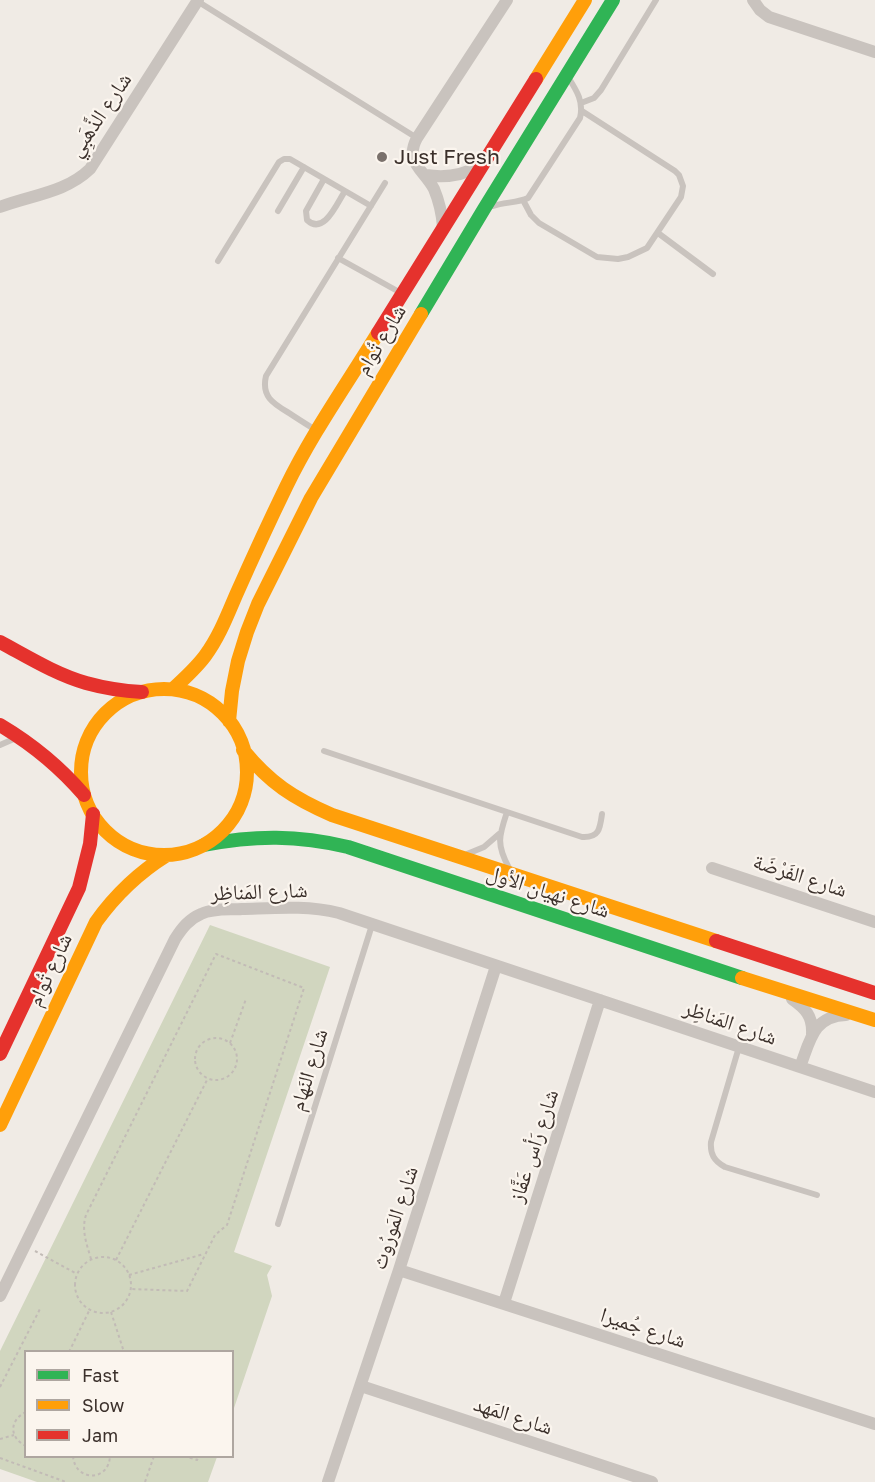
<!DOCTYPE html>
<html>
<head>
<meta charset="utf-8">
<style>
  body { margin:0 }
  #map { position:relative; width:875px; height:1482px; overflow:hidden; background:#f0ebe5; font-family:"Golos Text",sans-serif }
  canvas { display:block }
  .legend { position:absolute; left:24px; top:1350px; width:210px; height:108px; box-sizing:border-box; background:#fbf5ee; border:2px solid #aea6a0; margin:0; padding:8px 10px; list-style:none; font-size:18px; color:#3b302b }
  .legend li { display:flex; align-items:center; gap:12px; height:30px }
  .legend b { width:30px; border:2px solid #aea6a0 }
</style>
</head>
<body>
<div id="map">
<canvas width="875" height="1482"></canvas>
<ul class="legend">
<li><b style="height:8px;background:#30b455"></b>Fast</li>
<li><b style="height:8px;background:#ff9f0a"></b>Slow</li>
<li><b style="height:8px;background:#e5322d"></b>Jam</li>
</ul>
</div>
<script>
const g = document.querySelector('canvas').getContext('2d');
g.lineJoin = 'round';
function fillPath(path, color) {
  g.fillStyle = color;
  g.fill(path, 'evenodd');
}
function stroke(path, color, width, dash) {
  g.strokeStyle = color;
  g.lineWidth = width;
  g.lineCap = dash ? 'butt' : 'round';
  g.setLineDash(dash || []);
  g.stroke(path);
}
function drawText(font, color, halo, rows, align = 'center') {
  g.font = font + ' "Golos Text","Noto Naskh Arabic",sans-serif';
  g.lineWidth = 4.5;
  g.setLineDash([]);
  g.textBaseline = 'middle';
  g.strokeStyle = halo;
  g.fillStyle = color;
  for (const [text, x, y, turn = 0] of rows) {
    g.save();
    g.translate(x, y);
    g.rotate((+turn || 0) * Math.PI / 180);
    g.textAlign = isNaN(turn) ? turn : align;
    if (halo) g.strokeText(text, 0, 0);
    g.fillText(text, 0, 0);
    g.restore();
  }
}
const green = new Path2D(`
  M 210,925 L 330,967 L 234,1252 L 272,1266 L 267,1275 L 272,1296 L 233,1411 L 232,1352 L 26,1352 L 26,1456 L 217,1457 L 208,1482 L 37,1482 L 0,1469 L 0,1351 Z`);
const path = new Path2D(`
  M195 1059a21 21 0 1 1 42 0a21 21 0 1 1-42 0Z
  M 230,1043 L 246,999
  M 35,1251 L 77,1274
  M75 1285a28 28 0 1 1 56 0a28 28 0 1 1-56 0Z
  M 91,1259 C 87,1245 81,1230 86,1215 L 216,954 L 304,988 L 227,1225 L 215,1235 L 187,1291 L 130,1289
  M 116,1260 L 208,1078
  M 129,1275 L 204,1254
  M 111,1312 L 124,1352
  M 69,1352 L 89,1311
  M 0,1387 L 41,1307
  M 26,1412 C 9,1420 9,1438 26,1446
  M 0,1439 L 14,1435
  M 73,1456 C 75,1482 109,1482 110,1456
  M 184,1456 L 197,1460 L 199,1456
  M 0,1458 L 66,1482
  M 145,1482 L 154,1456`);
const lane = new Path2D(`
  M 197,1 L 417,138
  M 581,103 L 594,98 L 601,90 L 656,0
  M 324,179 L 306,211 L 307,220 C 324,236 337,203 345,191
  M 523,200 L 531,215 L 539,223 L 597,257 L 618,259 L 628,257 L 647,248 L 681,197 L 683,186 L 679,175 L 675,171 L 582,111
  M 493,206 C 504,202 518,203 528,198 L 580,118 C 584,102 577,91 568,77
  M 278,211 L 304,167
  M 658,233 L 713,274
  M 338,258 L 401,293
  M 218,261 L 279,162 L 284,159 L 290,159 L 371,206
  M 314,429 C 306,424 298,419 289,413 C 274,404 261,397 266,376 L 385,183
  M 0,745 L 16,738
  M 324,751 L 582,837 C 599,838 600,829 602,814
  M 507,812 C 499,836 496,844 509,868
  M 467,854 L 484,847 L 499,834
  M 739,1047 L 711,1142 C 710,1154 714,1161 725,1167 L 817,1195
  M 278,1224 L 372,925`);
const street = new Path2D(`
  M 753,0 L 760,10 L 769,17 L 875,52
  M 426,175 C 445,178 462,176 479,166
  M 0,207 C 31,195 65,193 90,169 L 198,0
  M 443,227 C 442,214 439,201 434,189 C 424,170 404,162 417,138 L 507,0
  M 712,868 L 875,922
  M 792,999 C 805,1008 813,1016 812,1034
  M 800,1067 C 810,1041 813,1016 846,1015
  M 399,1270 L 875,1424
  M 0,1296 L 175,939 C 182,928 189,919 201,914 C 213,908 229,910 242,909 C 275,908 306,905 339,913 L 875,1092
  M 504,1303 L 600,1000
  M 361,1386 L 652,1482
  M 328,1482 L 399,1270 L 496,966`);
const fast = new Path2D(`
  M 421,314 L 484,209 L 613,0
  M 204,845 C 255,835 298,835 348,847 L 742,978`);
const slow = new Path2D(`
  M 536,79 L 585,0
  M 173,689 C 184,679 196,668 205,656 C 219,637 227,616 236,595 C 252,559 269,522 286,487 C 312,433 347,384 378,333
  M81 772a83 83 0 1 1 166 0a83 83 0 1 1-166 0Z
  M 229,721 L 232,691 L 238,661 L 247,632 L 258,604 L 311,498 L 421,314
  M 243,750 C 270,783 293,798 332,815 L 716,941
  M 742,978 L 875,1020
  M 0,1125 L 96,922 C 116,894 138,873 167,855`);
const jam = new Path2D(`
  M 378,333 L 536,79
  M 0,642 C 28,657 55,674 86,683 C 104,688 123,691 142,692
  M 0,725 C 32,744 60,767 84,795
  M 716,941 L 875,993
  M 0,1054 L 79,888 L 90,844 L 93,814`);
const markers = [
  [382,157,6,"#7a716c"]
];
const streetNames = [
  ["شارع الذَّهَبِي",100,115,-56],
  ["شارع تُوام",381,340,-59],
  ["شارع الفَرْضَة",800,876,18],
  ["شارع المَناظِر",259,892,-2],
  ["شارع نهيان الأول",548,892,18],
  ["شارع تُوام",50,970,-65],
  ["شارع المَناظِر",730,1023,19],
  ["شارع النَهام",309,1070,-73],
  ["شارع رَأس عَفَّاز",534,1146,-72],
  ["شارع المَورُوث",395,1218,-72],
  ["شارع جُميرا",643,1328,18],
  ["شارع المَهد",513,1416,18]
];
const poiNames = [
  ["Just Fresh",394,157]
];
fillPath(green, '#d1d6bf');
stroke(path, '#c2bbb6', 2, [3, 3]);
stroke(lane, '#c9c3be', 6);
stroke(street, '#c9c3be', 12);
stroke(fast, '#30b455', 14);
stroke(slow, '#ff9f0a', 14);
stroke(jam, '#e5322d', 14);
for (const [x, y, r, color] of markers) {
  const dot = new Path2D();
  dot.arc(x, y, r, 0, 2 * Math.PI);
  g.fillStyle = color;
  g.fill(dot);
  stroke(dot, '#fbf5ee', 2);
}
drawText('21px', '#3b302b', '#fbf5ee', streetNames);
drawText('21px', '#3b302b', '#fbf5ee', poiNames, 'left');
</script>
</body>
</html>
